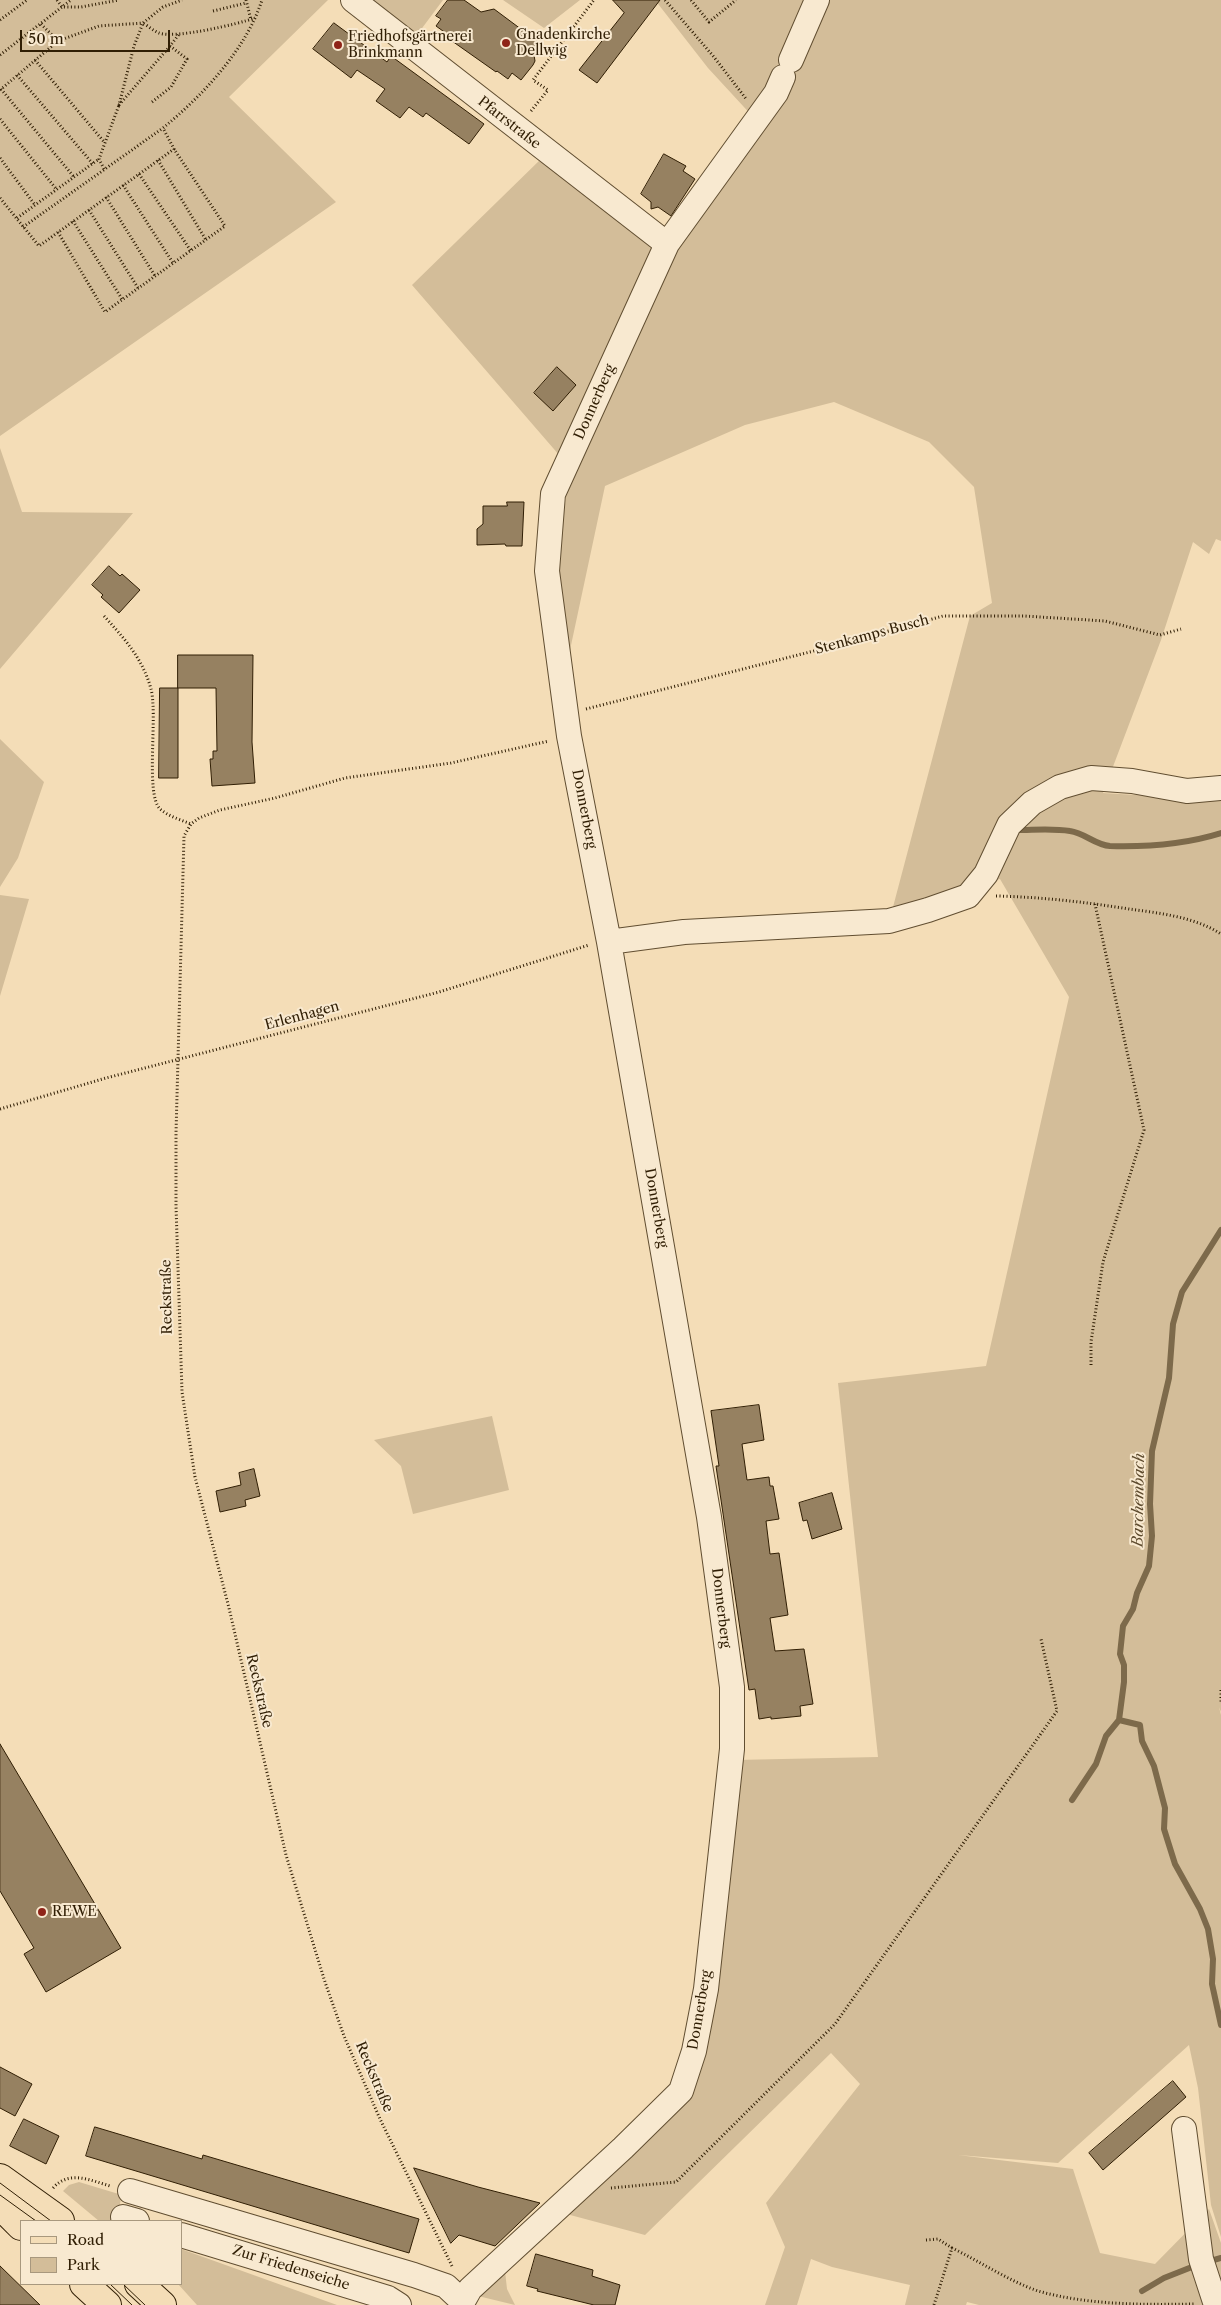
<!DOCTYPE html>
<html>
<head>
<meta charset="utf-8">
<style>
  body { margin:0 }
  #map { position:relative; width:1221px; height:2305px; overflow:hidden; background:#f4ddb7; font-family:"Libre Caslon Text",serif }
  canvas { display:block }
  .legend { position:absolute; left:20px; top:2220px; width:162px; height:65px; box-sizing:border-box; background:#f8e9d0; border:1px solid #a8987e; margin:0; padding:6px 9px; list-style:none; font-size:15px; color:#301e04 }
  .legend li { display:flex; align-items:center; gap:10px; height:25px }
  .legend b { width:25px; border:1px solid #a8987e }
  .scale { position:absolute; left:20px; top:30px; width:150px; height:22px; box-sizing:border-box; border:2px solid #301e04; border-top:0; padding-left:6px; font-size:15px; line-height:18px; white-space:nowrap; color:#301e04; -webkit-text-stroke:4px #f8e9d0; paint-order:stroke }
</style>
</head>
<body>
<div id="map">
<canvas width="1221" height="2305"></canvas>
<ul class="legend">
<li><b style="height:6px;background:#f4ddb7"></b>Road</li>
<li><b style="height:14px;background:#d3bd99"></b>Park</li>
</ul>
<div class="scale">50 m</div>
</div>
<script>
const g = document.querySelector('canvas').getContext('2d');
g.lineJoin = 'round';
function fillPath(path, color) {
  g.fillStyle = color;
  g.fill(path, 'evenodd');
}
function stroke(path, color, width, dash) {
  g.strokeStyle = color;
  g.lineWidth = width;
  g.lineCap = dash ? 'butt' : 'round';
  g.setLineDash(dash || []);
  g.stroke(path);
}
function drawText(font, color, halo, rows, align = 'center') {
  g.font = font + ' "Libre Caslon Text",serif';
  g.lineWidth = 4;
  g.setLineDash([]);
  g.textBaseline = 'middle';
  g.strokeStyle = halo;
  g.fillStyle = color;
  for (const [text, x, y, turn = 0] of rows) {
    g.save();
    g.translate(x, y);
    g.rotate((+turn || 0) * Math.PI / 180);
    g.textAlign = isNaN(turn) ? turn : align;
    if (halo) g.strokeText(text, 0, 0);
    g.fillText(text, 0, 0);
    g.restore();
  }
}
const green = new Path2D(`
  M 0,0 L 328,0 L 229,97 L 336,202 L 0,436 Z
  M 354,0 L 443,0 L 411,43 Z
  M 503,0 L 580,0 L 544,28 Z
  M 655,0 L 815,0 L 755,119 L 708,68 Z
  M 820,0 L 1221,0 L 1221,541 L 1216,539 L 1209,554 L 1193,542 L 1161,640 L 1103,793 L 1185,798 L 1221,798 L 1221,1712 L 1219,1707 L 1221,1715 L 1221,2237 L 1211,2205 L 1198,2088 L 1189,2045 L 1058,2163 L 958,2155 L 1073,2169 L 1100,2253 L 1155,2264 L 1209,2209 L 1221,2243 L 1221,2305 L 979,2305 L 967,2302 L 966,2305 L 905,2305 L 910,2285 L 832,2267 L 811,2259 L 797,2305 L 765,2305 L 785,2247 L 766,2203 L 860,2084 L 831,2053 L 645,2235 L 559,2212 L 681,2091 L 735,1760 L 878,1757 L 838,1383 L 986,1366 L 1069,997 L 1000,879 L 893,907 L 970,616 L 992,603 L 974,487 L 929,442 L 834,402 L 745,425 L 605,486 L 570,650 L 557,569 L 566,496 L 691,217 Z
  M 543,157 L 662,247 L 566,463 L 412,285 Z
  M 0,448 L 22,512 L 133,513 L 0,669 Z
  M 0,739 L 44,782 L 18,858 L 0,887 Z
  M 0,895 L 29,899 L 0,996 Z
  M 492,1416 L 509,1490 L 413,1514 L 401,1466 L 374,1440 Z
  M 79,2182 L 122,2195 L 116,2221 L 99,2221 L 63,2191 L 69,2185 Z
  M 181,2249 L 337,2305 L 197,2305 L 178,2284 L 181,2284 Z
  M 505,2271 L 507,2289 L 515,2305 L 478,2296 Z`);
const stream = new Path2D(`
  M 1016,830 C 1034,830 1053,828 1070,831 C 1085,833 1095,845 1110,846 C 1146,847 1186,844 1221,833
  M 1221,1230 L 1182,1292 L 1173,1324 L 1169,1378 L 1152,1451 L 1150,1504 L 1152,1536 L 1149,1566 L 1137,1593 L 1133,1609 L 1123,1626 L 1120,1654 L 1124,1665 L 1124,1682 L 1119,1720 L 1140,1725 L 1142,1741 L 1154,1766 L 1165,1808 L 1164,1829 L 1175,1864 L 1200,1909 L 1208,1929 L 1213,1959 L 1212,1984 L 1221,2025
  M 1072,1800 L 1096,1764 L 1106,1736 L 1119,1720
  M 1207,2262 L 1221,2258
  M 1142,2291 L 1164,2278 L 1197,2265`);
const building = new Path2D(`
  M 448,0 L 464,0 L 481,12 L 494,9 L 541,44 L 534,55 L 535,61 L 533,65 L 521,80 L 512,73 L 508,79 L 497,71 L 496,72 L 452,41 L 454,39 L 436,26 L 441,19 L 436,16 Z
  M 613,0 L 660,0 L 597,83 L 579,70 L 624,13 Z
  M 334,23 L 387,62 L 391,56 L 484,124 L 469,144 L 426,113 L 423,117 L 409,107 L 400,118 L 376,101 L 385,89 L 357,70 L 351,78 L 313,49 Z
  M 664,154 L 686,166 L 683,171 L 695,179 L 671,216 L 658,207 L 651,209 L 651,202 L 641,194 Z
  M 557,367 L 576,385 L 553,411 L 534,393 Z
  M 507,502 L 524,502 L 522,546 L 506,546 L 505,544 L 477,545 L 477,529 L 483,524 L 483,506 L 507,506 Z
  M 109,566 L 120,576 L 122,574 L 140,590 L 119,613 L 101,597 L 103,595 L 92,585 Z
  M 178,655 L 253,655 L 252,742 L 255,783 L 212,786 L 210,759 L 213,759 L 213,751 L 217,751 L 216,688 L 178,688 Z
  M 160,688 L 178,688 L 178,778 L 159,778 Z
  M 759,1405 L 764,1440 L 742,1444 L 747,1480 L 769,1477 L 770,1486 L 773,1486 L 779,1519 L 766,1521 L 770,1554 L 779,1553 L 788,1615 L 770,1618 L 775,1651 L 804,1649 L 813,1704 L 800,1706 L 801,1716 L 771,1719 L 771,1717 L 759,1719 L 755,1689 L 749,1690 L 716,1466 L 719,1466 L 711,1411 Z
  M 254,1469 L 260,1496 L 245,1500 L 246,1506 L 220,1512 L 216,1491 L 241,1485 L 239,1473 Z
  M 832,1493 L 842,1529 L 812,1539 L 807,1520 L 803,1521 L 799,1503 Z
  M 0,1744 L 121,1948 L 46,1992 L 24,1954 L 34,1948 L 0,1891 Z
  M 0,2067 L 32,2084 L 15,2116 L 0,2108 Z
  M 1173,2081 L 1186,2097 L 1103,2170 L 1089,2153 Z
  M 24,2119 L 59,2136 L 46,2164 L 10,2146 Z
  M 95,2127 L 202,2159 L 203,2155 L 419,2219 L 409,2253 L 86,2156 Z
  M 414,2168 L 478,2187 L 540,2203 L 495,2246 L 459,2235 L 451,2243 Z
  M 536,2254 L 593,2270 L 592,2276 L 620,2285 L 615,2305 L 594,2305 L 537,2291 L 538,2289 L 527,2286 Z
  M 0,2266 L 40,2305 L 0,2305 Z`);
const path = new Path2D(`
  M 57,0 L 62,7 L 81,7 L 119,0
  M 246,0 L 251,20
  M 665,0 L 714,57 L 747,100
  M 691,0 L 709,22 L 736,0
  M 213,11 L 246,3
  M 0,20 L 27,0
  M 41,24 L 58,41 L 99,26 L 143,23 L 163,7 L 182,0
  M 170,46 L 119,105 L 134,46 L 143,23 C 148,26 154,31 159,33 C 175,39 238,24 255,18
  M 0,55 L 71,0
  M 35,60 L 105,143
  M 17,75 L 93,164
  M 1,89 L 74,177
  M 0,90 L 58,41
  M 152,102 L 171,87 L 187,59 L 170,46 L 180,33
  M 531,111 L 548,90 L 533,80 L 594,0
  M 0,119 L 57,190
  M 0,158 L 35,205
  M 158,160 L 206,240
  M 104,169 L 99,159 L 119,105
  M 139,174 L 191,251
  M 123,185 L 173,263
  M 106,197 L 155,276
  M 0,198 L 39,246 L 174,149 L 163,128 C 202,96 246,50 262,0
  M 89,210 L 138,288
  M 17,218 L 99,159
  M 73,221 L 122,299
  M 23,227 L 163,128
  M 58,232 L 105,312 L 225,226 L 174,149
  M 104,616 C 124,638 143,659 151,689 C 158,716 145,794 160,809 C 168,816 181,820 191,824
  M 586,709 L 849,642 L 943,616 L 1024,616 L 1105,621 L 1160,635 L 1181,629
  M 996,896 C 1041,897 1085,902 1129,909 C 1159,913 1195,917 1221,934
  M 0,1109 L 106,1078 L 439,992 L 589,945
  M 1091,1365 L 1091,1342 L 1103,1262 L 1144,1130 L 1095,904
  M 1221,1690 L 1221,1703
  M 53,2188 C 69,2170 90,2180 110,2186
  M 611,2188 L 676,2182 L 835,2024 L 1057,1711 L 1041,1639
  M 926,2240 L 938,2239 L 952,2248
  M 452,2266 L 380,2119 L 344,2036 L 325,1982 L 286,1855 L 229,1608 L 195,1477 L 182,1392 L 176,1206 L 176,1133 L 184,836 L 191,824 L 199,818 L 220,810 L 275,798 L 345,778 L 451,763 L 549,741
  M 934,2305 L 952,2248 C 981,2262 1007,2280 1038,2291 C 1087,2305 1144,2305 1195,2304`);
const minor = new Path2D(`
  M 353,0 L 667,244
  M 791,60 L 817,0
  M 609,942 L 684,932 L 889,921 L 928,910 L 968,896 L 986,874 L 1009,825 L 1032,803 L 1060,787 L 1091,778 L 1132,781 L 1187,791 L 1221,788
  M 1184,2129 L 1201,2259 L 1216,2305
  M 130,2191 L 414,2275 L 446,2286 L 462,2301
  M 123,2217 L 137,2221
  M 181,2235 L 388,2298 L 399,2305
  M 461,2305 L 470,2289 L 623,2148 L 681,2091 L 694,2051 L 706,1989 L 732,1749 L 732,1687 L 709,1517 L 609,942 L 569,736 L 547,571 L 553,494 L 667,244 L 776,93 L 783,77`);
const major = new Path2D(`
  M 0,2178 L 60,2221
  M 0,2205 L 21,2226
  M 84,2284 L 107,2305
  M 139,2284 L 162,2305`);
const tram = new Path2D(`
  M 0,2183 L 51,2221
  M 0,2195 L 36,2221
  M 110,2284 L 132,2305
  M 123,2284 L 145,2305`);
const markers = [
  [506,43,5,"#8f2418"],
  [338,45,5,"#8f2418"],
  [42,1912,5,"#8f2418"]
];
const poiNames = [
  ["Gnadenkirche",516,35],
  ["Dellwig",516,51],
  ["Friedhofsgärtnerei",348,37],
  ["Brinkmann",348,53],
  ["REWE",52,1912]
];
const streetNames = [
  ["Pfarrstraße",509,123,38],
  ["Donnerberg",595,402,-66],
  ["Stenkamps Busch",872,635,-15],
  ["Donnerberg",584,809,79],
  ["Erlenhagen",302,1016,-15],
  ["Donnerberg",656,1208,80],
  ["Reckstraße",167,1297,-91],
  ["Donnerberg",721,1608,83],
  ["Reckstraße",259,1691,77],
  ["Donnerberg",700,2010,-80],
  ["Reckstraße",374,2077,67],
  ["Zur Friedenseiche",291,2268,17]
];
const waterNames = [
  ["Barchembach",1139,1500,-89]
];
fillPath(green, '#d3bd99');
stroke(stream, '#7d6a4b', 6);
fillPath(building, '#968161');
stroke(building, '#301e04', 1);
stroke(minor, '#614e31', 26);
stroke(major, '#301e04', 30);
stroke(path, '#301e04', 3, [1, 2.5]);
stroke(minor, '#f8e9d0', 24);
stroke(major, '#f4ddb7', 28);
stroke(tram, '#301e04', 1);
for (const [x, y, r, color] of markers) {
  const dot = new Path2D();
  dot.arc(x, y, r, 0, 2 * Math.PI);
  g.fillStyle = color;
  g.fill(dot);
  stroke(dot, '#f8e9d0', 2);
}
drawText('14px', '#301e04', '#f8e9d0', poiNames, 'left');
drawText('14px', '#301e04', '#f8e9d0', streetNames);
drawText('italic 15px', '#5d4a2d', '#f8e9d0', waterNames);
</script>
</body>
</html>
